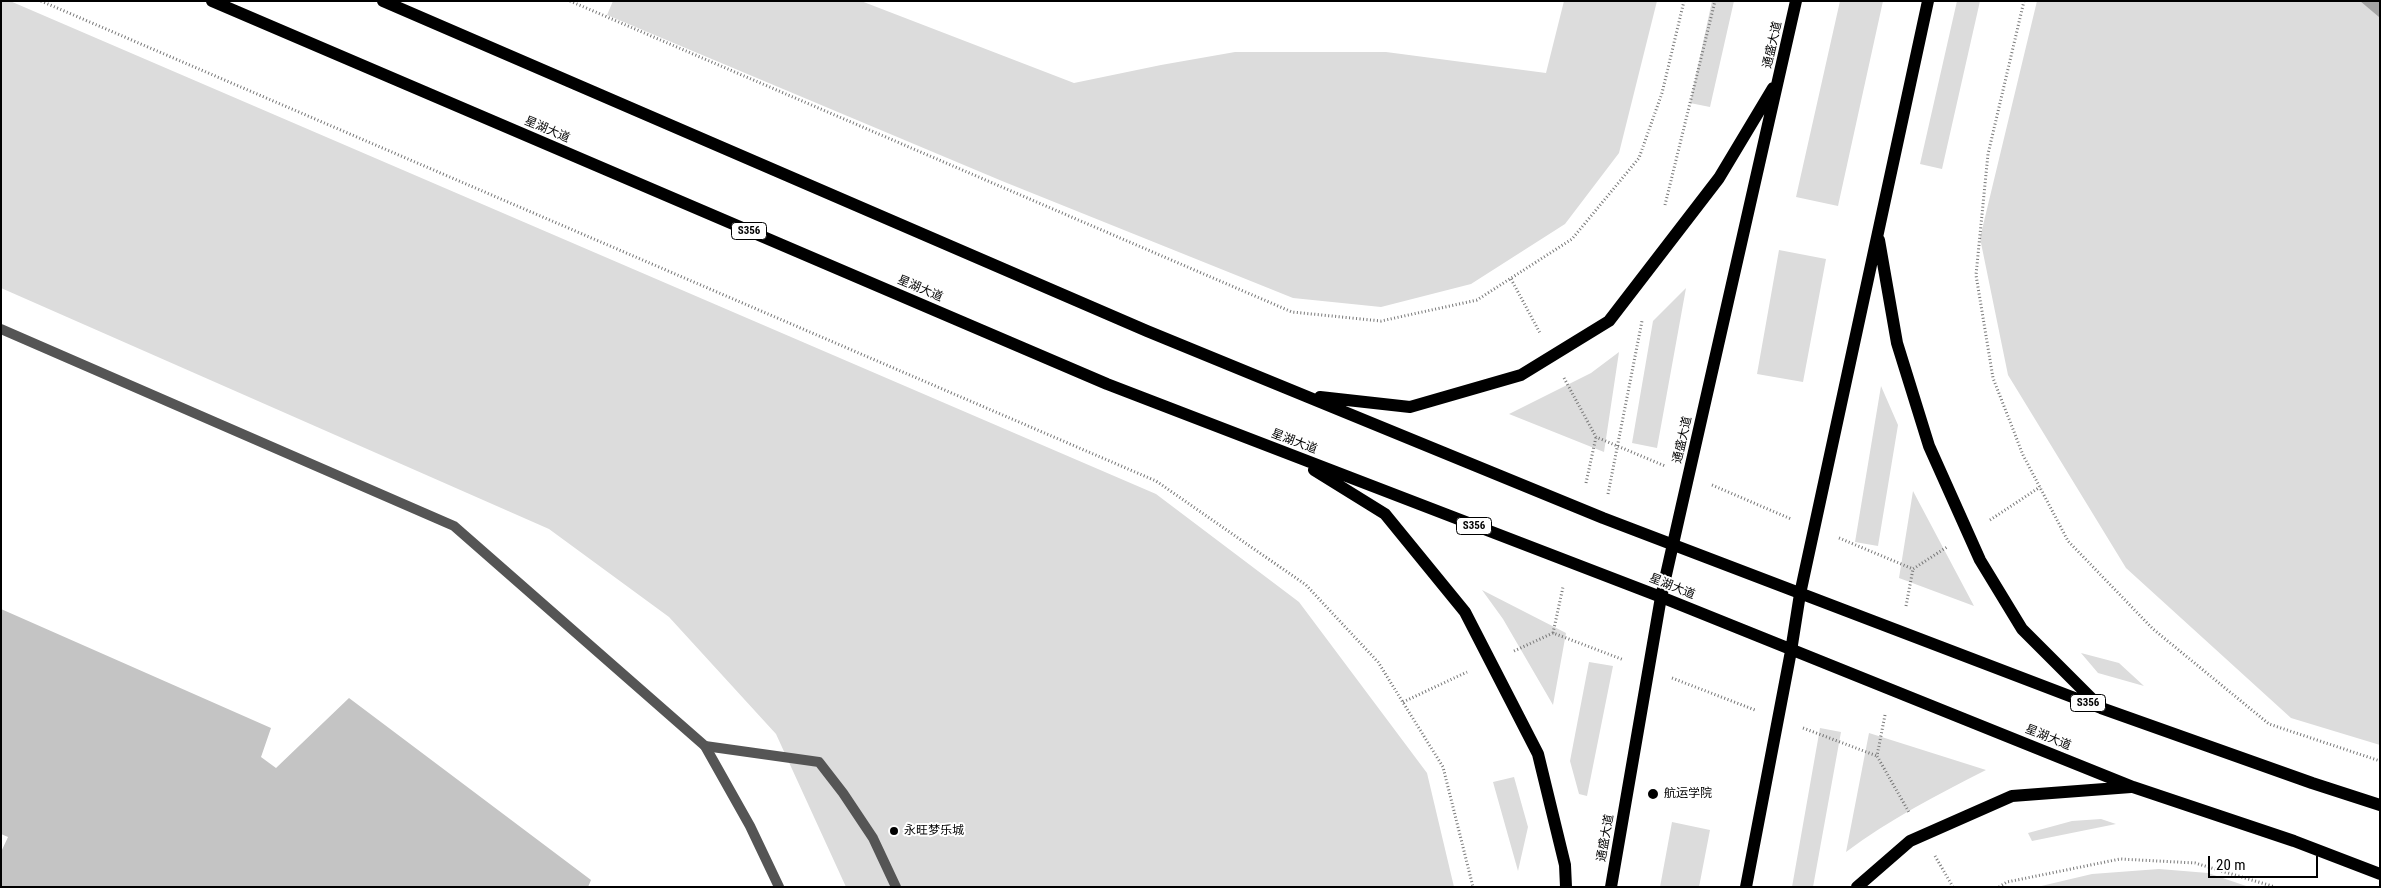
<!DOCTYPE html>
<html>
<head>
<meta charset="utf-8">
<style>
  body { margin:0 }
  #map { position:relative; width:2381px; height:888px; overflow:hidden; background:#fff; font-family:"Roboto Condensed",sans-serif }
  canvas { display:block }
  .frame { position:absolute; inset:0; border:2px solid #000; pointer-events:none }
  .scale { position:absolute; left:2208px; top:856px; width:110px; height:22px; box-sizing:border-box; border:2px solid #000; border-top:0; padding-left:6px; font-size:15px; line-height:18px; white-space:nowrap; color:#000; -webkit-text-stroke:4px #fff; paint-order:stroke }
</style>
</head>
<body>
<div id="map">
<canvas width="2381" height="888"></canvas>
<div class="frame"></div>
<div class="scale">20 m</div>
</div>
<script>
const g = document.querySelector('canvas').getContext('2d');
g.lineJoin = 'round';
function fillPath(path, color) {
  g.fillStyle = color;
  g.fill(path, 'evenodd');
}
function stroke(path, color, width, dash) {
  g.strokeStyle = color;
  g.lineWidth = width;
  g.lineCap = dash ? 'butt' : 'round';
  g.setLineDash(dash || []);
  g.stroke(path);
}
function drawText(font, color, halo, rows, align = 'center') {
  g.font = font + ' "Roboto Condensed","Noto Sans SC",sans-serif';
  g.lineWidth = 4;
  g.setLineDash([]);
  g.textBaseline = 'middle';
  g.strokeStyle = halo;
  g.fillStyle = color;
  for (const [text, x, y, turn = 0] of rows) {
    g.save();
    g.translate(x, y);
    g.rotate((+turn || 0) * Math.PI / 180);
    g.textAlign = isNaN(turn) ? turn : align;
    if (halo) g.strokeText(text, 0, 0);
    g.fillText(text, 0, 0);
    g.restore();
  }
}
const green = new Path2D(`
  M 1,1 L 10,1 L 1156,494 L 1299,602 L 1427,773 L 1454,887 L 846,887 L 776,734 L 669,617 L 549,529 L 1,288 Z
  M 613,1 L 861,1 L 1074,83 L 1161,65 L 1235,52 L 1386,52 L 1546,73 L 1564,1 L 1657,1 L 1619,153 L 1565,224 L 1471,284 L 1381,307 L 1293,298 L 1002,181 L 607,15 Z
  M 1712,1 L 1734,1 L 1710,107 L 1690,103 Z
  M 1840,1 L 1883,1 L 1838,206 L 1796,197 Z
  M 1957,1 L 1980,1 L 1942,169 L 1920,164 Z
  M 2037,1 L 2380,1 L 2380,745 L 2291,718 L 2126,568 L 2008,375 L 1980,238 Z
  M 1779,250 L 1826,259 L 1803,382 L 1757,374 Z
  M 1686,288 L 1657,448 L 1632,443 L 1653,321 Z
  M 1619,352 L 1604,452 L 1509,414 L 1591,373 Z
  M 1881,386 L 1898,425 L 1878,546 L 1855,542 Z
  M 1913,491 L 1974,606 L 1899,578 Z
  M 1482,590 L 1566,633 L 1553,705 L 1503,619 Z
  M 2081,653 L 2119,663 L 2144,686 L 2098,673 Z
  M 1589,662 L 1613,666 L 1587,796 L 1579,794 L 1570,761 Z
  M 1820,728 L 1841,732 L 1813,887 L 1792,887 Z
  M 1869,733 L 1986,770 C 1937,795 1890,819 1846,852 Z
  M 1514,777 L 1528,827 L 1518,871 L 1493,782 Z
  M 2101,819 L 2116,824 L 2032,841 L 2028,833 L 2072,821 Z
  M 1672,822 L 1710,830 L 1699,887 L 1660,887 Z
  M 2159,869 L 2208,873 L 2249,887 L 2037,887 L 2092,874 Z`);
const water = new Path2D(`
  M 2360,1 L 2380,1 L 2380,17 L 2379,17 Z`);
const building = new Path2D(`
  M 1,609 L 271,728 L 261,757 L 276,768 L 349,698 L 591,880 L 588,887 L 1,887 L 1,852 L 8,837 L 1,834 Z`);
const path = new Path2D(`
  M 41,1 L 1156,481 L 1306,585 L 1378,662 L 1443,767 L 1473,887
  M 570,1 L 1292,312 L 1381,321 L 1477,300 L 1572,239 L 1639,158 L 1662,93 L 1684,1
  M 2024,1 L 1988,154 L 1976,275 L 1993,378 L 2023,455 L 2068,541 L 2153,629 L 2269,724 L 2380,761
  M 1665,205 L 1715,1
  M 1511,279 L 1540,333
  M 1564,378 L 1596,437 L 1665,466
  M 1586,483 L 1596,437
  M 1712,485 L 1791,519
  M 1608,494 L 1642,321
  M 1990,520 L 2040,487
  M 1839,538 L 1913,569 L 1947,547
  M 1906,606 L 1913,569
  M 1553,633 L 1563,587
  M 1514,651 L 1553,633 L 1624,660
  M 1672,678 L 1755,710
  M 1403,702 L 1467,672
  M 1885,715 L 1877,756 L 1910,814
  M 1803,728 L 1877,756
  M 1935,856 L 1953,887
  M 1999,887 L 2007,882 L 2120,859 L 2195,863 L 2275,887`);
const service = new Path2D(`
  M 705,746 L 819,762 L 843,793 L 873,838 L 896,887`);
const minor = new Path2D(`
  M 1,329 L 454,526 L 705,746 L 750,826 L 779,887`);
const primary = new Path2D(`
  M 212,1 L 1107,384 L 1661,597 L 2133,787 L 2294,841 L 2380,874
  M 383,1 L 1147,331 L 1603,518 L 2101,708 L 2312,783 L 2380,805
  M 1879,240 L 1897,343 L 1929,446 L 1980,560 L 2022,629 L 2098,705
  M 1320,397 L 1410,407 L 1521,375 L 1609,321 L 1719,178 L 1773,88
  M 1314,470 L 1385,514 L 1465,612 L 1538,754 L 1565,865 L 1566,887
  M 1611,887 L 1661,597 L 1796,1
  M 1746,887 L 1791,651 L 1800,594 L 1928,1
  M 1857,887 L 1910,841 L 2012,796 L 2131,787`);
const markers = [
  [1653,794,6,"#000"],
  [894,831,5,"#000"]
];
const shields = [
  [749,231,35],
  [1474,526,35],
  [2088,703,35]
];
const shieldNames = [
  ["S356",749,231],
  ["S356",1474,526],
  ["S356",2088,703]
];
const streetNames = [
  ["通盛大道",1773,45,-77],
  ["星湖大道",547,130,23],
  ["星湖大道",920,289,23],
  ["通盛大道",1683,440,-77],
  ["星湖大道",1294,442,21],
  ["星湖大道",1672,587,22],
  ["星湖大道",2048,738,22],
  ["通盛大道",1606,838,-80]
];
const poiNames = [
  ["航运学院",1664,794],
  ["永旺梦乐城",904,831]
];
fillPath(green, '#dcdcdc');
fillPath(water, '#a3a3a3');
fillPath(building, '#c4c4c4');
stroke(path, '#777', 3, [1, 2.5]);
stroke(service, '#555', 10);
stroke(minor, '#555', 10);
stroke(primary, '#000', 12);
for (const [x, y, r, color] of markers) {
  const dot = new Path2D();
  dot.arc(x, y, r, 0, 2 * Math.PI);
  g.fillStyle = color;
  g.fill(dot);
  stroke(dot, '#fff', 2);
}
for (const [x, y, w] of shields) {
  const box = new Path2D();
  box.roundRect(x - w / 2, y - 8.5, w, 17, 4);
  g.fillStyle = '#fff';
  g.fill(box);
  stroke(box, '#000', 1);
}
drawText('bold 11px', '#000', null, shieldNames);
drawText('12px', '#000', '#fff', streetNames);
drawText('12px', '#000', '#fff', poiNames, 'left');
</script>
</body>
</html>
